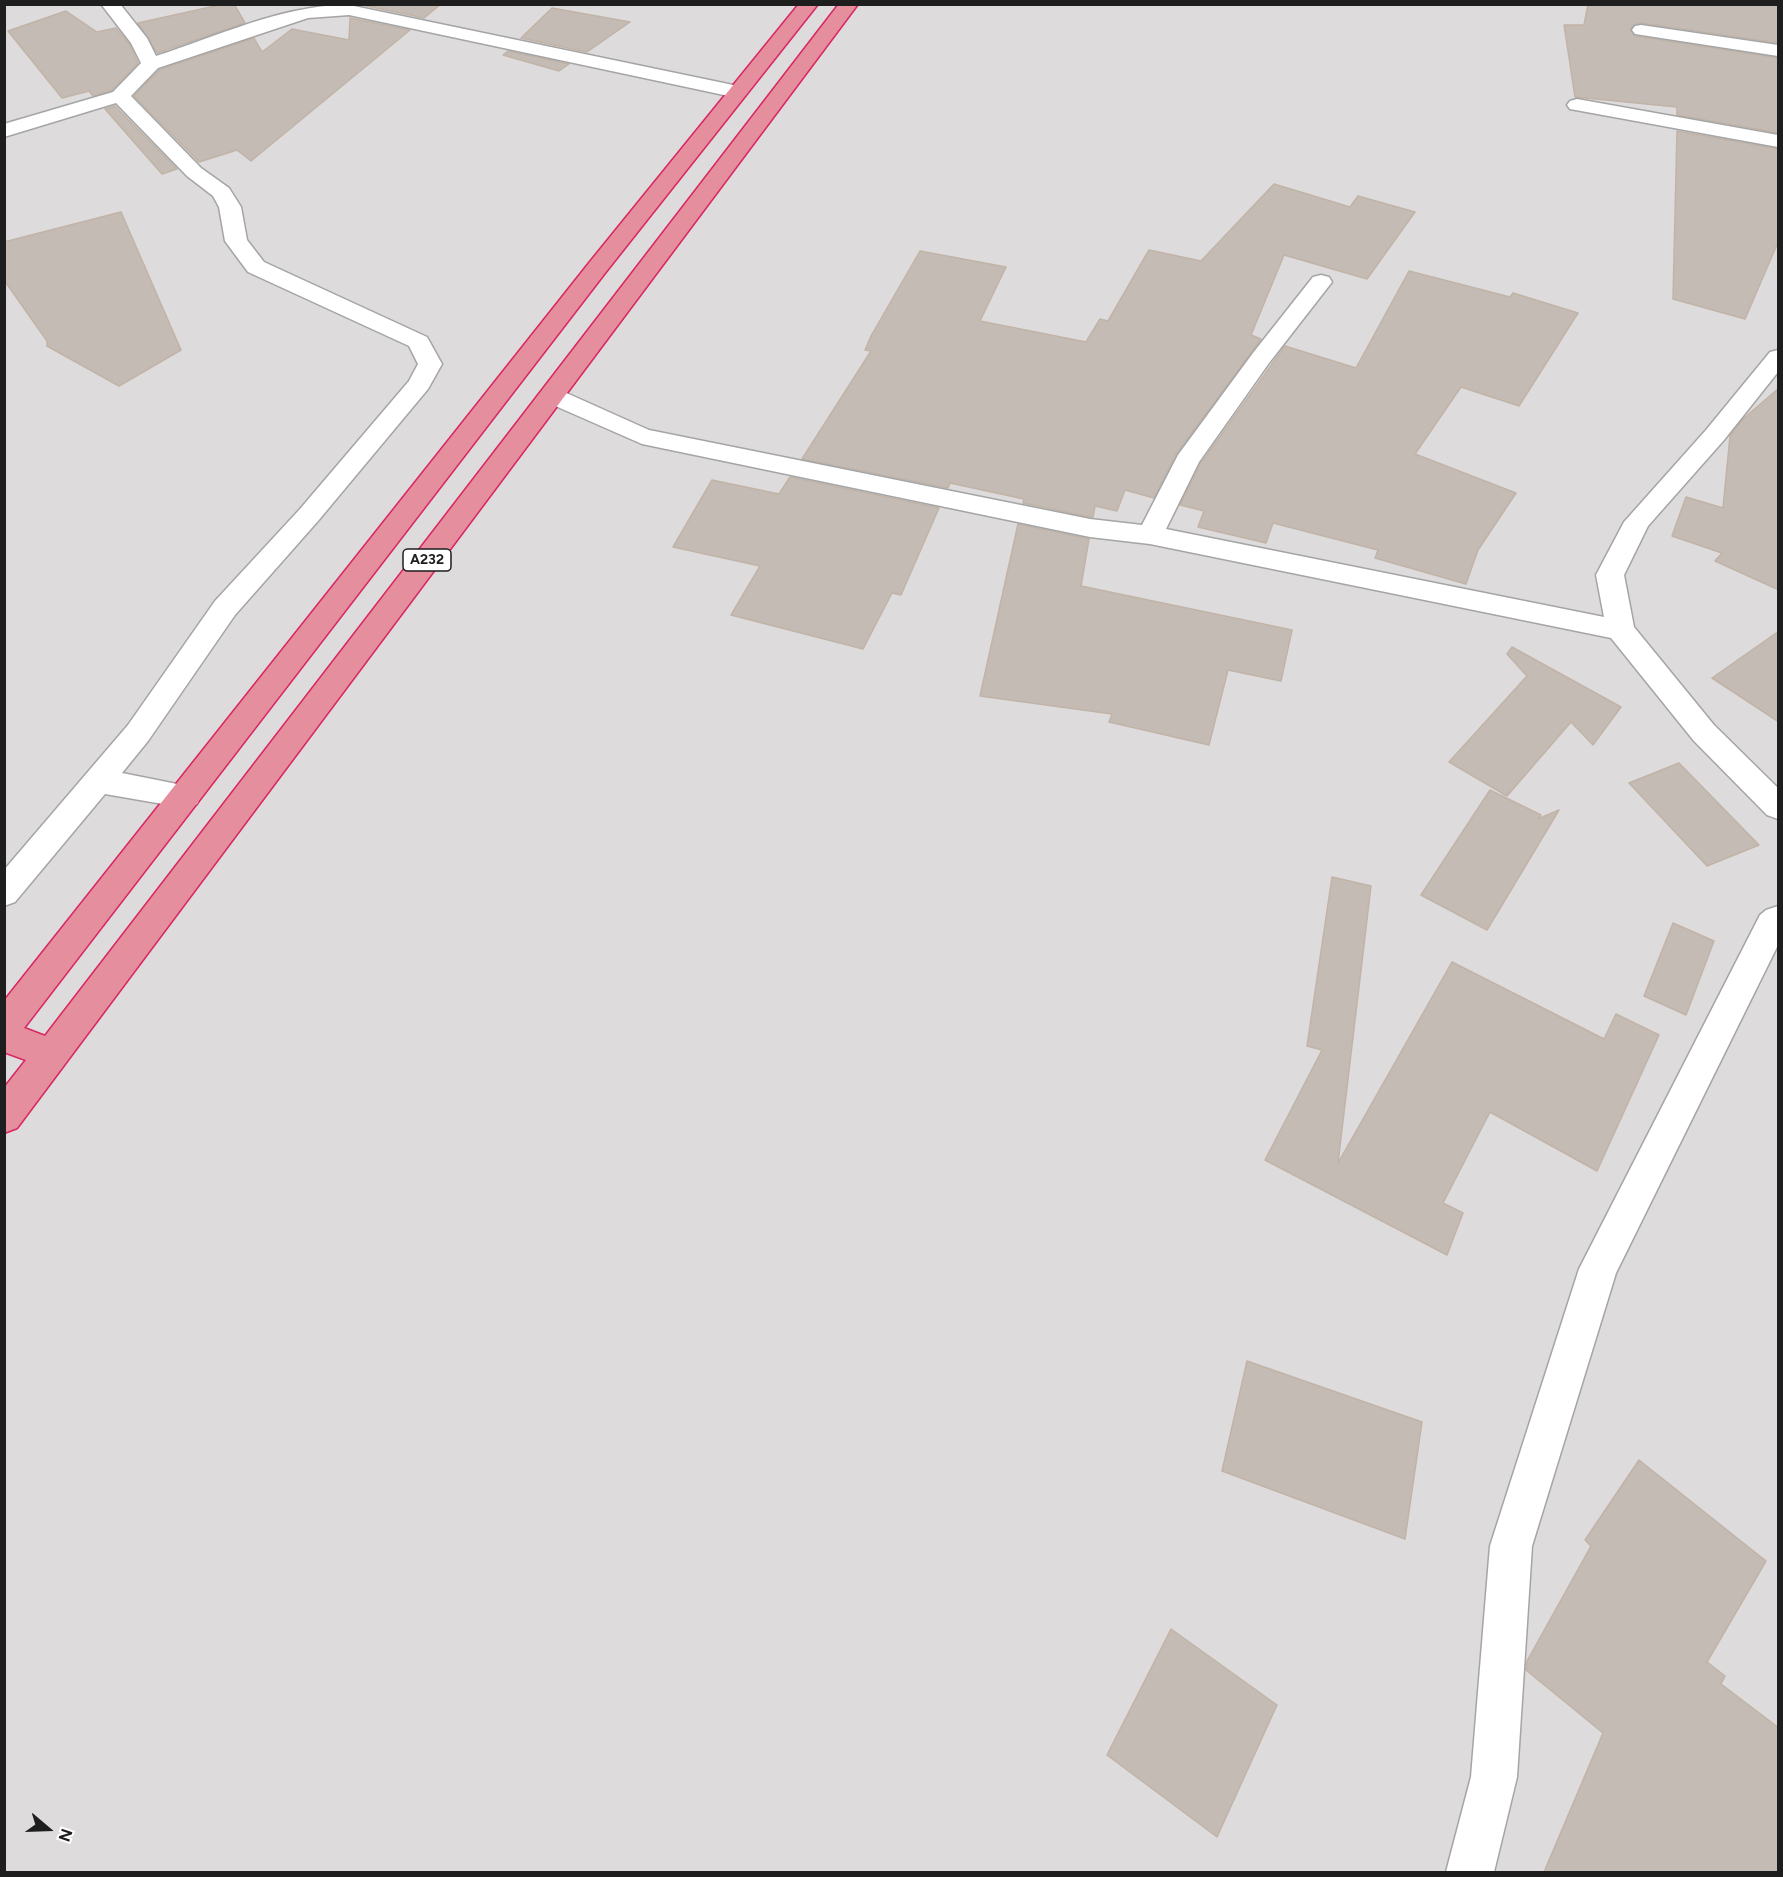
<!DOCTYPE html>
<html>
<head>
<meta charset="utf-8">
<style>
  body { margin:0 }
  #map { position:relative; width:1783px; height:1877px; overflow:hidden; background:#efece5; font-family:Figtree,sans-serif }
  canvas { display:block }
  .frame { position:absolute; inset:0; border:6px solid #1e1e1e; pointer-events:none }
  .north { position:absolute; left:18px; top:1799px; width:60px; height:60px; -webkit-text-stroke:4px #fff; paint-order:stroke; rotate:109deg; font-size:16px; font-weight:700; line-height:24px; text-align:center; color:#1e1e1e }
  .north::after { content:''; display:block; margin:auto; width:21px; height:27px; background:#1e1e1e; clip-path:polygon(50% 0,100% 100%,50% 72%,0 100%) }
</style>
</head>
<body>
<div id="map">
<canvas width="1783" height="1877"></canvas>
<div class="frame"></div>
<div class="north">N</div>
</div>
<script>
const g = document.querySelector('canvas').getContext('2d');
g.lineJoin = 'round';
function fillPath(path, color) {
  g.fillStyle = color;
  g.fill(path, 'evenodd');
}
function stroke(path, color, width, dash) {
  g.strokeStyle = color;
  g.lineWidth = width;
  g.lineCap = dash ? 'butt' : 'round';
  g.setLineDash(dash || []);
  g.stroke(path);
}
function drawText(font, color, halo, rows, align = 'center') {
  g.font = font + ' Figtree,sans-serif';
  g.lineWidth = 5;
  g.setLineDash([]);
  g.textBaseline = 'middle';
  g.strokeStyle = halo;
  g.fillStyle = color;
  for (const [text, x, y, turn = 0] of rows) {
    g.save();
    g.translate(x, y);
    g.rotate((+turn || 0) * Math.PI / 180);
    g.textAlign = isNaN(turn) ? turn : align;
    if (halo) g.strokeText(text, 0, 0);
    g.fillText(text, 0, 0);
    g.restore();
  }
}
const residential = new Path2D(`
  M 5,5 L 1778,5 L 1778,1872 L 5,1872 Z`);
const building = new Path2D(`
  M 224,4 L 234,4 L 245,23 L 157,53 L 138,23 Z
  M 358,4 L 441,4 L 424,18 Z
  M 1588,4 L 1779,4 L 1779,43 L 1641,23 L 1633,25 L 1630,30 L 1635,36 L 1779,58 L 1779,133 L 1677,115 L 1677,107 L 1575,97 L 1564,25 L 1584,25 Z
  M 552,8 L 630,22 L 587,52 L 521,38 Z
  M 66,11 L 97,32 L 116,28 L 129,44 L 138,63 L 112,90 L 93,96 L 89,91 L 62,98 L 8,31 Z
  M 350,18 L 410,30 L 251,161 L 237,150 L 199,162 L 134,96 L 159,70 L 254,38 L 262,52 L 292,29 L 349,40 Z
  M 508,51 L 569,64 L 559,71 L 503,55 Z
  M 115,106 L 177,169 L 162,174 L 105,109 Z
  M 1677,131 L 1779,149 L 1779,240 L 1745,319 L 1673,299 Z
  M 1274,184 L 1350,207 L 1358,196 L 1415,212 L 1367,279 L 1284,255 L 1251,335 L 1261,339 L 1176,454 L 1154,498 L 1125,490 L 1117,511 L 1095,506 L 1093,517 L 1090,517 L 1023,503 L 1024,499 L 950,483 L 948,488 L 802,459 L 871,351 L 865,350 L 871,336 L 920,251 L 1006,267 L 980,321 L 1086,342 L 1100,319 L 1108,321 L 1149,250 L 1201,261 Z
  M 121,212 L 181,350 L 119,386 L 47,346 L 47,341 L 4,280 L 4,242 Z
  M 1409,271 L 1510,297 L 1513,293 L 1578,313 L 1519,406 L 1461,387 L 1415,454 L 1516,493 L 1478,550 L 1466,584 L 1375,558 L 1378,550 L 1273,523 L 1266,543 L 1198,527 L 1204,511 L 1180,505 L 1201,463 L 1285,346 L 1356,368 Z
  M 1779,388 L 1779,590 L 1715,561 L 1722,553 L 1672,536 L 1686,497 L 1723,508 L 1730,436 L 1743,419 Z
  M 790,477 L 939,508 L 901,595 L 892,593 L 863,649 L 731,615 L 760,566 L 673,547 L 712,480 L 779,494 Z
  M 1018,524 L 1089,539 L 1081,586 L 1292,630 L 1281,681 L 1228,670 L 1209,745 L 1109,722 L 1112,714 L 980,696 Z
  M 1779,631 L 1779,722 L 1712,678 Z
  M 1512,647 L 1621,707 L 1593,745 L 1571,722 L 1507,796 L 1449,762 L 1527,676 L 1507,654 Z
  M 1679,763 L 1759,845 L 1707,866 L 1629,783 Z
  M 1490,790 L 1541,815 L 1538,819 L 1559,810 L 1487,930 L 1421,895 Z
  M 1332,877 L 1371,886 L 1338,1163 L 1452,962 L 1604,1039 L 1616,1014 L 1659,1035 L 1597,1171 L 1490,1112 L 1443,1203 L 1463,1213 L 1447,1255 L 1265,1160 L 1322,1050 L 1307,1046 Z
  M 1673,923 L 1714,941 L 1686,1015 L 1644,996 Z
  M 1247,1361 L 1422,1422 L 1405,1539 L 1222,1471 Z
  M 1639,1460 L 1766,1561 L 1707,1662 L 1725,1676 L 1721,1684 L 1779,1728 L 1779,1872 L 1544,1872 L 1603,1733 L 1526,1670 L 1527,1661 L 1591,1546 L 1585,1540 Z
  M 1171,1629 L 1277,1705 L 1217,1837 L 1107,1755 Z`);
const minor = new Path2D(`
  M 101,4 L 120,4 L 147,38 L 156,56 C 215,37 288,3 349,5 L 738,86 L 748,92 L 738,98 L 349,15 L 308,18 L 158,68 L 131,96 L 201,168 L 229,188 L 241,207 L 247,240 L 264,262 L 427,337 L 442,364 L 428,389 L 318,521 L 235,615 L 148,741 L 122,773 L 197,788 L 201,796 L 197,804 L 186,808 L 105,794 L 15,902 L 4,906 L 4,870 L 128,725 L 215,601 L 300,509 L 409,381 L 418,364 L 409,346 L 248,272 L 225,241 L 219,207 L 213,196 L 187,176 L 116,103 L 4,137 L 4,124 L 113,92 L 141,63 L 131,43 Z
  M 1641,25 L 1778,45 L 1778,56 L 1635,34 L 1632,30 L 1635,26 Z
  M 1577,99 L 1778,135 L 1778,147 L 1570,109 L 1567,105 L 1570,101 Z
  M 1321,275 L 1329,277 L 1332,282 L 1269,363 L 1199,462 L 1166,529 L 1604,617 L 1596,575 L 1624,522 L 1706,430 L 1770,352 L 1778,350 L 1778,372 L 1724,440 L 1648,526 L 1624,575 L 1634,627 L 1714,725 L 1778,788 L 1778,819 L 1767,815 L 1694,741 L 1611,638 L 1150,544 L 1090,537 L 642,444 L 544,401 L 541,396 L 544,391 L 553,389 L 562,391 L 649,430 L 1090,519 L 1142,525 L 1178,455 L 1253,353 L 1313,277 Z
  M 1778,906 L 1778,945 L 1616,1273 L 1532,1546 L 1517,1777 L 1494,1872 L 1446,1872 L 1471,1777 L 1490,1546 L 1579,1269 L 1760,915 L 1766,910 Z`);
const highway = new Path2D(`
  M 799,4 L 818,4 L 605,273 L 24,1028 L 45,1036 L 839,4 L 858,4 L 17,1128 L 4,1133 L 4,1088 L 26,1060 L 4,1052 L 4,1001 L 589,263 Z`);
const shields = [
  [427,560,48]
];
const shieldNames = [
  ["A232",427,560]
];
fillPath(residential, '#dddbdb');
fillPath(building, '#c4bcb4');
stroke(building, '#c1b3a7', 1.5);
stroke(minor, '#a5a5a5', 3);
stroke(highway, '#d82761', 3);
fillPath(minor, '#fff');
fillPath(highway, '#e58e9d');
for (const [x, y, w] of shields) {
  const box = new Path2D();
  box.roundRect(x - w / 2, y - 11, w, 22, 4.5);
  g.fillStyle = '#fff';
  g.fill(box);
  stroke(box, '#1e1e1e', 1.5);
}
drawText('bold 14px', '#1e1e1e', null, shieldNames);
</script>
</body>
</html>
